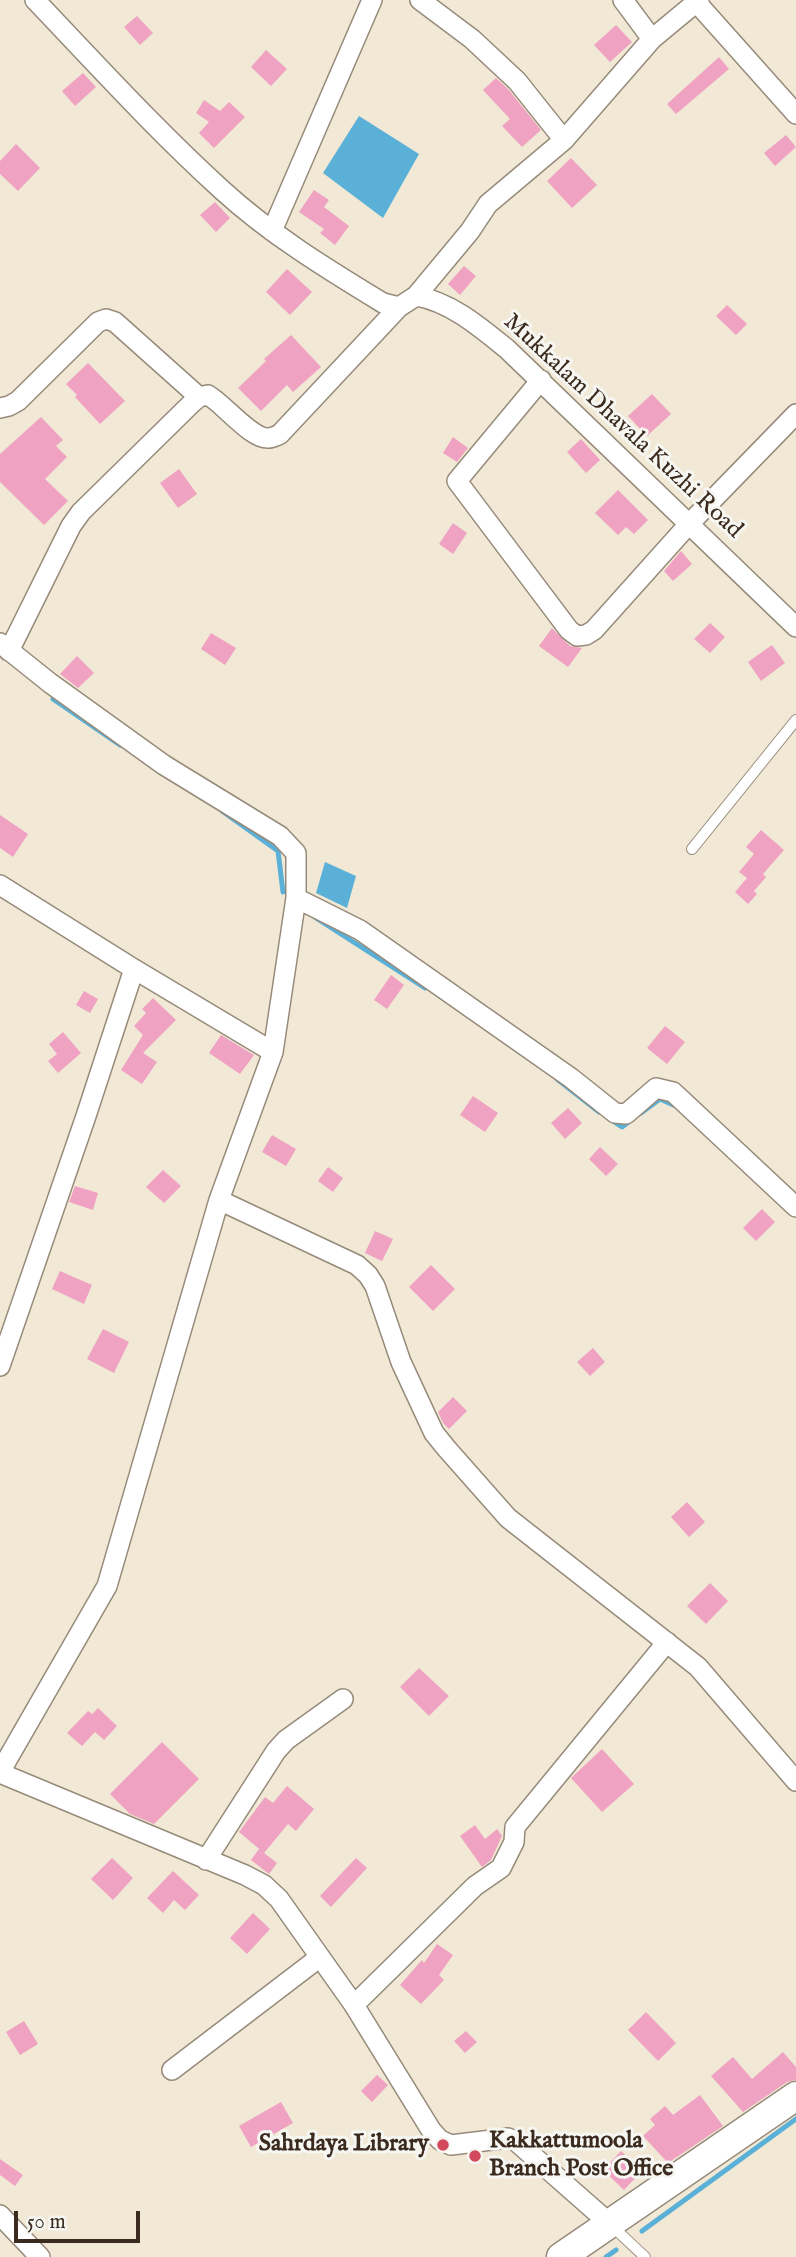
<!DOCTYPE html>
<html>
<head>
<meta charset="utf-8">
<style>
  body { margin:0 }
  #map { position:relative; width:796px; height:2257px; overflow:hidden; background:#f1e9d5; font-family:"IM FELL English",serif }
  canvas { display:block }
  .scale { position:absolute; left:14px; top:2211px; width:126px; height:32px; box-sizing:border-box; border:4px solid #3b2a1e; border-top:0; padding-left:9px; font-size:21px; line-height:24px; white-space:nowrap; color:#3b2a1e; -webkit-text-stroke:5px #f6f6f2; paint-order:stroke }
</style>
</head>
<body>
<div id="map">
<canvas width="796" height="2257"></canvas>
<div class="scale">50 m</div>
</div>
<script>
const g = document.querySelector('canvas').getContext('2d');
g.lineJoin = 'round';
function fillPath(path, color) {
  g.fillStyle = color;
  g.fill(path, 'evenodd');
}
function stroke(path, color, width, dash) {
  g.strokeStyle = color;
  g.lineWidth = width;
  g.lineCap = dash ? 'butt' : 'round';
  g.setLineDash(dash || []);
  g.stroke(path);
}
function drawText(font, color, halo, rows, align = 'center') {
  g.font = font + ' "IM FELL English",serif';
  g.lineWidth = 6;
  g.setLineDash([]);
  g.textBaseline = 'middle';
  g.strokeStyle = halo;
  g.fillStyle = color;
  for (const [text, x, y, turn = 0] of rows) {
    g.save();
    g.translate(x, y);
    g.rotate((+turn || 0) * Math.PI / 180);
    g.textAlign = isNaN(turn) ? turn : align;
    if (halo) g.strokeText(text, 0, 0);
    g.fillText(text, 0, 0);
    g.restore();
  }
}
const water = new Path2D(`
  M 359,116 L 419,154 L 383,218 L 323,173 Z
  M 325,862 L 356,876 L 347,908 L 316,893 Z`);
const stream = new Path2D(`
  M 53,699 L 120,745
  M 222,811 L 278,851 L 283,892
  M 316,918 L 425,988
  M 557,1079 L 599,1112
  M 641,1113 L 660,1099 L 678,1107
  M 610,1119 L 622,1127 L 631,1120
  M 642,2231 L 796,2119
  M 606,2257 L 616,2250`);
const building = new Path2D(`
  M 137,16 L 153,33 L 140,45 L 124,27 Z
  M 616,25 L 632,42 L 610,62 L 594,45 Z
  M 266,50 L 287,69 L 271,86 L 251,67 Z
  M 719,57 L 729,69 L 676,114 L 667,104 Z
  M 83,73 L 96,87 L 75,106 L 62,91 Z
  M 496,78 L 508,89 L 541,130 L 522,147 L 502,126 L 510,119 L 483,90 Z
  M 204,100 L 220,111 L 229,102 L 245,117 L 214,148 L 199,133 L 209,122 L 196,113 Z
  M 786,135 L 796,147 L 775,166 L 764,153 Z
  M 16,144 L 40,168 L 18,191 L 0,174 L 0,161 Z
  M 571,158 L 597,185 L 572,208 L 547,181 Z
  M 314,190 L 329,200 L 324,207 L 349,226 L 335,245 L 320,233 L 324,229 L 299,212 Z
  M 215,202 L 230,218 L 216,232 L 200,215 Z
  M 464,266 L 476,276 L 460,295 L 448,284 Z
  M 287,269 L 312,292 L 290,315 L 266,292 Z
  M 727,305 L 747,324 L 736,335 L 716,316 Z
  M 291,335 L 321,367 L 293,392 L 287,385 L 261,411 L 238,388 L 266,361 L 264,359 Z
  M 88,363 L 125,401 L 100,424 L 75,397 L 77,395 L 66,384 Z
  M 652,394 L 671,414 L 647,436 L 628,416 Z
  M 41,417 L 63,440 L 56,446 L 67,457 L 45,479 L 68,501 L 44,525 L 0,482 L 0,454 Z
  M 453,437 L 468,448 L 457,462 L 443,453 Z
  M 581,439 L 600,460 L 586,473 L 567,452 Z
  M 179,469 L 197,494 L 178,508 L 160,483 Z
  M 618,490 L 648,520 L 634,534 L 626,527 L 618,535 L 595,513 Z
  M 453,523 L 467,533 L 453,554 L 439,544 Z
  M 681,551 L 692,564 L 673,581 L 664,571 Z
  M 710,623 L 725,637 L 710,653 L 694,639 Z
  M 552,628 L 570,646 L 582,648 L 568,667 L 539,646 Z
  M 211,633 L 236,648 L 225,665 L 201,649 Z
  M 772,645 L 785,663 L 761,681 L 748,662 Z
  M 77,656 L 94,673 L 78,688 L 60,674 Z
  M 0,815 L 28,834 L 13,857 L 0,848 Z
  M 761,830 L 784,850 L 763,874 L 766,877 L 754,891 L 757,894 L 748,904 L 735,892 L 747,878 L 739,872 L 754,854 L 746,847 Z
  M 391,975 L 404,985 L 387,1009 L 374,1000 Z
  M 84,991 L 98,999 L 90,1013 L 76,1005 Z
  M 153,998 L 176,1020 L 143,1053 L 157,1062 L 142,1084 L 121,1070 L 143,1035 L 134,1026 L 146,1013 L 142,1009 Z
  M 665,1026 L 685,1042 L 667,1064 L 647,1048 Z
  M 63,1032 L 81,1053 L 58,1073 L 48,1061 L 57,1054 L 49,1044 Z
  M 221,1035 L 254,1055 L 240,1074 L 209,1053 Z
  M 473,1096 L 498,1113 L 485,1132 L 460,1115 Z
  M 568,1108 L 582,1123 L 565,1139 L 551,1123 Z
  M 272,1135 L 296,1149 L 286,1166 L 262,1152 Z
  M 600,1147 L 618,1164 L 606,1176 L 589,1159 Z
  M 328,1167 L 343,1178 L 333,1192 L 318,1181 Z
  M 163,1170 L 181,1186 L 164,1203 L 146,1187 Z
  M 75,1186 L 98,1193 L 93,1210 L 69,1202 Z
  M 762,1209 L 775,1222 L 756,1241 L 743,1228 Z
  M 375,1231 L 393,1239 L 382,1261 L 365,1253 Z
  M 431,1265 L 455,1289 L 433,1311 L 409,1287 Z
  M 60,1271 L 92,1285 L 84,1304 L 52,1289 Z
  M 103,1329 L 129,1342 L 114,1373 L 87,1359 Z
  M 593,1348 L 605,1362 L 590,1376 L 577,1362 Z
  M 453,1397 L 467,1411 L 449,1429 L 443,1423 L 438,1412 Z
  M 687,1502 L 705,1522 L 689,1537 L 671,1517 Z
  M 710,1583 L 728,1601 L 706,1624 L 687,1606 Z
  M 419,1668 L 449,1696 L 429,1716 L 400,1687 Z
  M 98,1708 L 117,1726 L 104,1740 L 95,1732 L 82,1746 L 67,1733 L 88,1711 L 92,1714 Z
  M 162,1742 L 199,1779 L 154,1824 L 130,1814 L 110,1794 Z
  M 602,1749 L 634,1784 L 602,1812 L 571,1778 Z
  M 287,1786 L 314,1809 L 296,1831 L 288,1824 L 264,1853 L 239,1832 L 265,1797 L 273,1803 Z
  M 475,1825 L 485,1839 L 497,1829 L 502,1836 L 491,1860 L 482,1867 L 460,1836 Z
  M 259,1849 L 277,1863 L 269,1874 L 251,1860 Z
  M 112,1858 L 133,1878 L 113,1900 L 91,1879 Z
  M 356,1858 L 367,1868 L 331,1907 L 320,1896 Z
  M 173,1871 L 199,1895 L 185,1910 L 174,1900 L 163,1913 L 147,1898 Z
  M 253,1913 L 270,1929 L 247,1954 L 230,1938 Z
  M 437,1944 L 453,1955 L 439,1975 L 444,1980 L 421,2004 L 400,1985 L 422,1960 L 424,1963 Z
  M 646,2012 L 676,2043 L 658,2061 L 628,2030 Z
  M 24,2021 L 38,2044 L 20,2055 L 6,2032 Z
  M 466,2031 L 477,2042 L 465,2053 L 454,2041 Z
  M 783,2052 L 796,2067 L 796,2080 L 787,2082 L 743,2112 L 711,2076 L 733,2057 L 752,2079 Z
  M 377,2075 L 388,2085 L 372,2102 L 361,2091 Z
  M 700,2095 L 723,2126 L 668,2163 L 643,2136 L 655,2125 L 650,2119 L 665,2106 L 673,2115 Z
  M 281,2102 L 293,2123 L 251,2147 L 239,2126 Z
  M 621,2151 L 642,2171 L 624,2190 L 603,2170 Z
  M 0,2159 L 23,2175 L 15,2186 L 0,2175 Z`);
const service = new Path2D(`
  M 692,849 L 796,720
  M 612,2226 L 645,2257`);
const minor = new Path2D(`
  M 35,0 C 96,64 156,130 222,190 C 270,234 327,269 383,303 L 399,307
  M 420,0 L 472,39 L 517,81 L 564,140
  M 623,0 L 652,39
  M 697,3 L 796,114
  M 272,231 L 372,0
  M 416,296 L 470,231 L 488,204 L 564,140 L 652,39 L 699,0
  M 541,380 L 457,481 L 569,630 L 577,636 L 586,635 L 594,630 L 689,524 L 796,414
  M 0,408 L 9,406 L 18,401 L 98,322 L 106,319 L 115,322 L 199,397
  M 0,643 L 50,683 L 164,765 L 280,836 L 296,853 L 296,898 L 273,1052 L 219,1200 L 107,1586 L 0,1772
  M 9,651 L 71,526 L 81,512 L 192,403 L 199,397 L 208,395 C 224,404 252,440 269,438 C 271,438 279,435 280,434 L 399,307 L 416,296 C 451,302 480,327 507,349 L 796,627
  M 0,885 L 134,969 L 273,1052
  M 296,898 L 360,930 L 571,1078 L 615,1113 L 626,1114 L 656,1088 L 673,1092 L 796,1207
  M 219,1200 L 357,1265 L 368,1275 L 375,1286 L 401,1362 L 434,1433 L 447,1449 L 508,1518 L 698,1667 L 796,1781
  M 0,1366 L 86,1116 L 134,969
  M 0,1773 L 245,1875 L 264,1885 L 279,1899 L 354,2005 L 431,2130 L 440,2140 L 451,2145 L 508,2138 L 517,2142 L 609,2223
  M 206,1860 L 276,1751 L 286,1740 L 343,1699
  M 354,2005 L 475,1886 L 501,1868 L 514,1842 L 515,1827 L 667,1642
  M 172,2070 L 320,1957
  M 0,2215 L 40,2257`);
const secondary = new Path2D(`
  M 561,2257 L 796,2096`);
const markers = [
  [443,2145,7,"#d1495b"],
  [475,2156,7,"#d1495b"]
];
const streetNames = [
  ["Mukkalam Dhavala Kuzhi Road",622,427,43]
];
const poiNames = [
  ["Kakkattumoola",489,2142],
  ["Branch Post Office",489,2170],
  ["Sahrdaya Library",429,2145,"right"]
];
fillPath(water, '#5bb0d7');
stroke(stream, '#5bb0d7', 5);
fillPath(building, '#efa2c2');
stroke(service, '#968a7a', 12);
stroke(minor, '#968a7a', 22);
stroke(secondary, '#968a7a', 31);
stroke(service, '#fff', 10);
stroke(minor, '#fff', 19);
stroke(secondary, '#fff', 28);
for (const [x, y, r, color] of markers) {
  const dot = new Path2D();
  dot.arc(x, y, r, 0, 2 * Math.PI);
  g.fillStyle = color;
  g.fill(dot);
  stroke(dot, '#f6f6f2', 2.5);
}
drawText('24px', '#3b2a1e', '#f6f6f2', streetNames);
drawText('bold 24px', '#3b2a1e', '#f6f6f2', poiNames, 'left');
</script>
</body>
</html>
